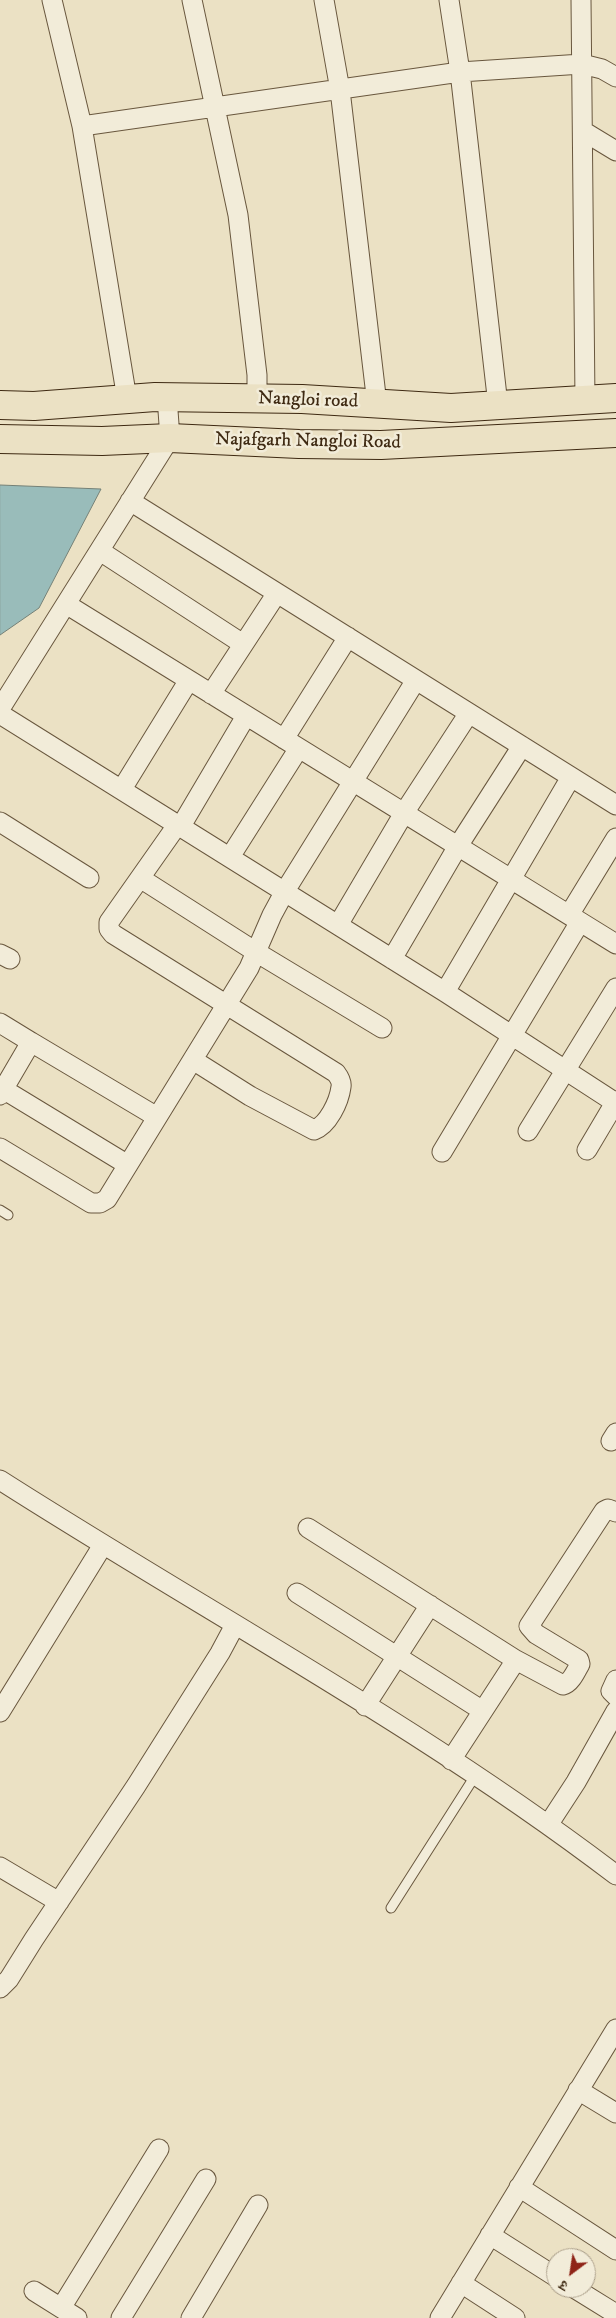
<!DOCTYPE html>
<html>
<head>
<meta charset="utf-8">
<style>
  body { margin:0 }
  #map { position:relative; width:616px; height:2318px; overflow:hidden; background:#ebe1c4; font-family:"IM FELL DW Pica","Noto Serif Devanagari",serif }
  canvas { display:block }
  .north { position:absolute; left:546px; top:2248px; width:50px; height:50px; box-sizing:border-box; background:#f2ecd9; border:1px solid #aa9e89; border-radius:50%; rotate:211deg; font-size:14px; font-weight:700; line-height:20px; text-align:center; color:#3e2912 }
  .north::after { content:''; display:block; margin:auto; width:18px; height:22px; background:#8f2418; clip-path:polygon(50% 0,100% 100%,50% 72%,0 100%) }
</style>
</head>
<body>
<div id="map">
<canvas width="616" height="2318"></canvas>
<div class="north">उ</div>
</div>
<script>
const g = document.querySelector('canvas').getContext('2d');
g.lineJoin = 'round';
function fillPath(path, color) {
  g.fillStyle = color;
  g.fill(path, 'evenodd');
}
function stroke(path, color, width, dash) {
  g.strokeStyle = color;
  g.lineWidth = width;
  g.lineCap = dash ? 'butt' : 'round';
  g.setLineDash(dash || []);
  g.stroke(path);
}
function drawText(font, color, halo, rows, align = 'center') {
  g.font = font + ' "IM FELL DW Pica",serif';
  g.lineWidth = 5;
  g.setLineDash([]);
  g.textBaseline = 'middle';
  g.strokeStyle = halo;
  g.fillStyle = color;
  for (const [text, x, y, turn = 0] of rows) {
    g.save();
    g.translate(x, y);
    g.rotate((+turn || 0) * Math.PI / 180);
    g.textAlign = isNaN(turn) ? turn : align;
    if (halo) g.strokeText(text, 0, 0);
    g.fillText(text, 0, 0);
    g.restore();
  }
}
const water = new Path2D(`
  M 0,485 L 101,489 L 39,608 L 0,635 Z`);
const lane = new Path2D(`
  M 0,1210 L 8,1215
  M 391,1908 L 475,1776`);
const street = new Path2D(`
  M 52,0 L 82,126 L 127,399
  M 192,0 L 238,215 L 257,375 L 257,400
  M 324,0 L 340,90 L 377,404
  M 449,0 L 460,72 L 498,405
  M 581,0 L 585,400
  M 82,126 L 460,72 L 582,64 L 602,69 L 616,77
  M 583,131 L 616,151
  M 130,501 L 616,805
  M 100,551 L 243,644
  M 66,604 L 616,944
  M 211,694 L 277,593
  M 0,709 L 170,438 L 167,397
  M 0,714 L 445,992 L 616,1103
  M 284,739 L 348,637
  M 122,789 L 189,680
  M 0,822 L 89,878
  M 181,826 L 246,716
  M 173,831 L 109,922 L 109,929 L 113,934 L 336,1073 C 339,1077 342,1082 341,1087 C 339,1102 328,1125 314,1130 L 250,1096 L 193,1060
  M 230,857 L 299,748
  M 140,878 L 256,952 L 382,1028
  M 569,915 L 616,838
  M 338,925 L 404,813 L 469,713
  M 0,954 L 10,959
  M 392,959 L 458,846 L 522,746
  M 445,992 L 571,777
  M 0,1023 L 31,1042 L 0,1095
  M 31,1042 L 157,1117
  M 3,1089 L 128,1165
  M 528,1131 L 616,988
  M 0,1148 L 91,1203 L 100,1203 L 107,1199 L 249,968 L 272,915 L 285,891 L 416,680
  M 587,1150 L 616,1101
  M 442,1152 L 580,922
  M 611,1441 L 616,1433
  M 0,1480 C 205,1611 422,1727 616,1875
  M 308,1528 L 516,1660 L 563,1685 C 571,1683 576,1671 580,1664 L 579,1660 L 536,1634 L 529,1626 L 604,1511 L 608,1509 L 616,1512
  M 297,1593 L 483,1711
  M 616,1680 L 611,1691 L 616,1696
  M 365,1706 L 430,1605
  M 0,1712 L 103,1545
  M 451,1760 L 516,1660
  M 548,1825 L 576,1782 L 616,1711
  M 0,1867 L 59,1902
  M 0,1988 L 9,1979 L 34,1939 L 136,1786 L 220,1653 L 235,1625
  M 578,2090 L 616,2113
  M 519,2187 L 616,2250
  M 490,2235 L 556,2277
  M 461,2283 L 515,2318
  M 574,2288 L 616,2314
  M 34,2291 L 77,2318
  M 61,2308 L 159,2149
  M 121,2318 L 206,2179
  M 191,2318 L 258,2205
  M 440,2318 L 616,2029`);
const primary = new Path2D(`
  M 0,405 L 34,406 L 155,397 L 302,399 L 451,408 L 616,398
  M 0,439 L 102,441 L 170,438 L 299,444 L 381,445 L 616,433`);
const streetNames = [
  ["Nangloi road",308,401,2],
  ["Najafgarh Nangloi Road",308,442,1]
];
fillPath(water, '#99bcba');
stroke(water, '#758177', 1);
stroke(lane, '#69573e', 11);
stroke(street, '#69573e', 21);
stroke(primary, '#3e2912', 30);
stroke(lane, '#f2ecd9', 9);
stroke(street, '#f2ecd9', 19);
stroke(primary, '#ebe1c4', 28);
drawText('19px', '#3e2912', '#f2ecd9', streetNames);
</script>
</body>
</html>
